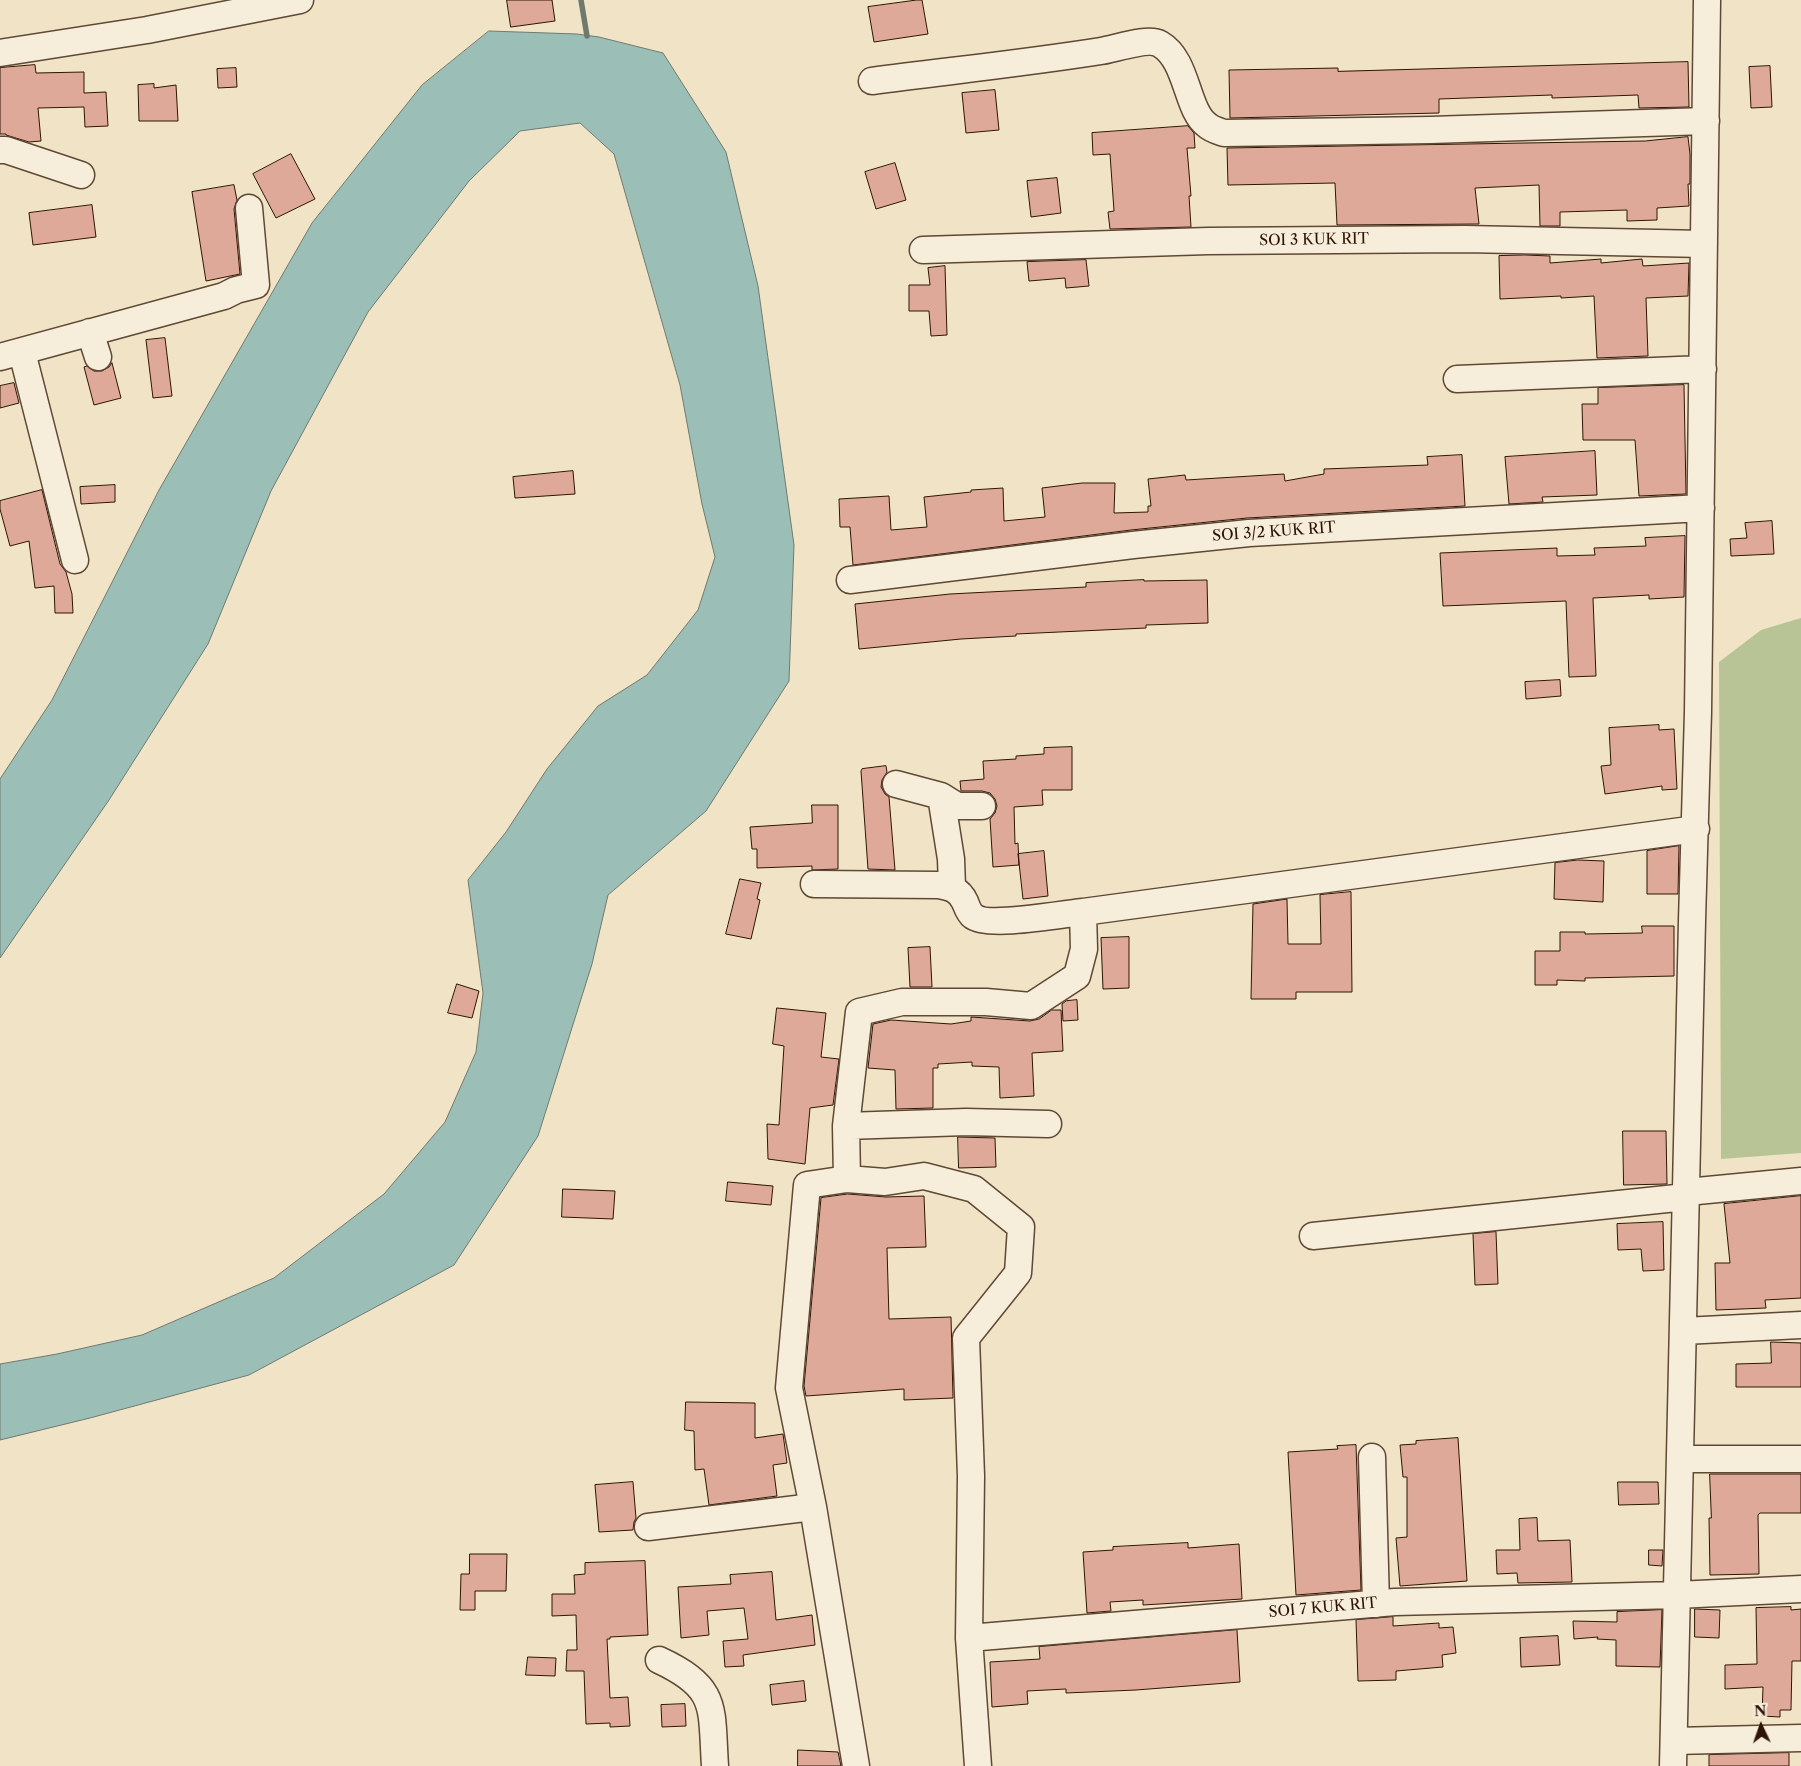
<!DOCTYPE html>
<html>
<head>
<meta charset="utf-8">
<style>
  body { margin:0 }
  #map { position:relative; width:1801px; height:1766px; overflow:hidden; background:#f1e4c6; font-family:"Libre Caslon Text",serif }
  canvas { display:block }
  .north { position:absolute; left:1736px; top:1701px; width:50px; height:50px; -webkit-text-stroke:4px #f6edda; paint-order:stroke; rotate:357deg; font-size:14px; font-weight:700; line-height:20px; text-align:center; color:#2e1404 }
  .north::after { content:''; display:block; margin:auto; width:18px; height:22px; background:#2e1404; clip-path:polygon(50% 0,100% 100%,50% 72%,0 100%) }
</style>
</head>
<body>
<div id="map">
<canvas width="1801" height="1766"></canvas>
<div class="north">N</div>
</div>
<script>
const g = document.querySelector('canvas').getContext('2d');
g.lineJoin = 'round';
function fillPath(path, color) {
  g.fillStyle = color;
  g.fill(path, 'evenodd');
}
function stroke(path, color, width, dash) {
  g.strokeStyle = color;
  g.lineWidth = width;
  g.lineCap = dash ? 'butt' : 'round';
  g.setLineDash(dash || []);
  g.stroke(path);
}
function drawText(font, color, halo, rows, align = 'center') {
  g.font = font + ' "Libre Caslon Text",serif';
  g.lineWidth = 4;
  g.setLineDash([]);
  g.textBaseline = 'middle';
  g.strokeStyle = halo;
  g.fillStyle = color;
  for (const [text, x, y, turn = 0] of rows) {
    g.save();
    g.translate(x, y);
    g.rotate((+turn || 0) * Math.PI / 180);
    g.textAlign = isNaN(turn) ? turn : align;
    if (halo) g.strokeText(text, 0, 0);
    g.fillText(text, 0, 0);
    g.restore();
  }
}
const green = new Path2D(`
  M 1801,618 L 1801,1153 L 1721,1159 L 1719,662 L 1761,630 Z`);
const water = new Path2D(`
  M 489,31 L 577,34 L 599,37 L 663,53 L 726,152 L 758,286 L 794,545 L 789,681 L 706,811 L 608,895 L 592,964 L 538,1136 L 454,1265 L 249,1375 L 90,1418 L 0,1440 L 0,1364 L 57,1354 L 142,1335 L 274,1278 L 384,1194 L 445,1122 L 476,1052 L 483,993 L 468,880 L 506,832 L 547,769 L 598,706 L 647,675 L 698,610 L 715,557 L 702,504 L 680,385 L 614,154 L 580,123 L 520,131 L 469,181 L 368,312 L 271,491 L 208,644 L 109,800 L 0,958 L 0,779 L 52,700 L 159,490 L 312,223 L 422,85 Z`);
const stream = new Path2D(`
  M 581,0 L 587,36`);
const building = new Path2D(`
  M 507,0 L 552,0 L 555,21 L 511,27 Z
  M 917,0 L 922,0 L 928,34 L 874,42 L 868,7 Z
  M 1688,62 L 1689,107 L 1639,108 L 1638,95 L 1552,98 L 1552,95 L 1439,99 L 1439,113 L 1230,118 L 1229,70 L 1338,68 L 1338,71 Z
  M 35,65 L 36,73 L 84,72 L 84,93 L 106,92 L 108,126 L 85,127 L 84,107 L 38,108 L 41,141 L 29,142 L 6,135 L 6,134 L 0,134 L 0,68 Z
  M 1770,66 L 1772,107 L 1751,108 L 1749,67 Z
  M 236,68 L 237,87 L 218,88 L 217,69 Z
  M 154,84 L 154,88 L 176,85 L 178,121 L 139,121 L 138,85 Z
  M 995,90 L 999,130 L 966,133 L 962,93 Z
  M 1188,126 L 1194,133 L 1195,148 L 1187,148 L 1191,196 L 1189,196 L 1191,227 L 1110,229 L 1108,212 L 1114,211 L 1110,154 L 1093,155 L 1092,133 Z
  M 1688,137 L 1690,154 L 1690,184 L 1688,184 L 1689,206 L 1657,208 L 1657,220 L 1627,221 L 1627,210 L 1560,212 L 1560,226 L 1540,226 L 1539,185 L 1475,188 L 1479,224 L 1337,225 L 1335,183 L 1228,185 L 1227,148 L 1645,141 Z
  M 291,154 L 315,199 L 276,218 L 253,174 Z
  M 895,163 L 906,200 L 876,209 L 865,172 Z
  M 1057,178 L 1061,213 L 1031,217 L 1027,181 Z
  M 234,185 L 237,200 L 234,209 L 240,274 L 206,281 L 192,192 Z
  M 92,205 L 96,237 L 33,245 L 29,213 Z
  M 1525,255 L 1550,256 L 1550,263 L 1601,259 L 1601,263 L 1642,259 L 1643,266 L 1689,263 L 1688,296 L 1646,298 L 1648,356 L 1597,358 L 1594,296 L 1561,298 L 1561,296 L 1500,299 L 1499,256 Z
  M 1086,260 L 1089,286 L 1066,288 L 1065,278 L 1029,281 L 1027,262 Z
  M 945,266 L 947,335 L 931,336 L 929,311 L 909,311 L 909,285 L 930,285 L 928,268 Z
  M 165,338 L 172,396 L 153,398 L 146,340 Z
  M 112,363 L 121,398 L 94,405 L 84,367 L 87,366 L 94,371 L 102,371 L 109,367 Z
  M 14,383 L 19,403 L 0,408 L 0,386 Z
  M 1684,385 L 1686,494 L 1639,496 L 1635,440 L 1583,440 L 1582,404 L 1598,404 L 1598,388 Z
  M 1595,451 L 1597,495 L 1542,497 L 1543,502 L 1509,504 L 1505,457 Z
  M 1462,455 L 1465,506 L 1247,518 L 1131,530 L 853,565 L 850,527 L 840,527 L 839,499 L 889,496 L 891,530 L 927,527 L 924,497 L 971,492 L 971,490 L 1003,488 L 1004,521 L 1045,517 L 1042,488 L 1082,483 L 1115,483 L 1114,513 L 1148,512 L 1148,506 L 1151,506 L 1148,479 L 1185,475 L 1186,480 L 1284,474 L 1285,481 L 1324,474 L 1324,469 L 1428,465 L 1427,457 Z
  M 573,471 L 575,494 L 515,498 L 513,477 Z
  M 115,485 L 115,502 L 81,504 L 80,487 Z
  M 42,490 L 60,564 L 66,572 L 72,594 L 73,613 L 55,613 L 54,586 L 35,588 L 29,541 L 10,546 L 0,509 L 0,501 Z
  M 1772,521 L 1774,554 L 1731,556 L 1730,539 L 1747,538 L 1745,523 Z
  M 1685,536 L 1684,597 L 1649,599 L 1649,595 L 1593,598 L 1596,676 L 1569,677 L 1566,601 L 1443,606 L 1440,553 L 1557,548 L 1557,556 L 1595,555 L 1594,548 L 1646,546 L 1645,538 Z
  M 1144,580 L 1144,581 L 1207,580 L 1208,623 L 1146,625 L 1146,628 L 1016,634 L 1016,636 L 961,639 L 859,649 L 855,604 L 950,594 L 1086,587 L 1086,583 Z
  M 1560,680 L 1561,696 L 1526,699 L 1525,682 Z
  M 1659,725 L 1659,730 L 1674,729 L 1677,789 L 1662,790 L 1662,786 L 1605,794 L 1601,766 L 1611,765 L 1609,728 Z
  M 1072,747 L 1072,790 L 1042,790 L 1043,805 L 1014,807 L 1015,844 L 1018,843 L 1019,865 L 993,867 L 990,819 L 995,813 L 997,806 L 995,799 L 990,793 L 982,791 L 961,791 L 960,781 L 984,779 L 983,761 L 1016,759 L 1016,756 L 1044,754 L 1044,748 Z
  M 886,766 L 887,772 L 882,780 L 881,787 L 885,794 L 889,797 L 895,870 L 868,869 L 861,771 L 862,769 Z
  M 812,805 L 838,805 L 838,869 L 812,870 L 812,866 L 757,868 L 757,849 L 752,849 L 750,827 L 812,823 Z
  M 1679,846 L 1678,894 L 1647,894 L 1647,851 Z
  M 1044,851 L 1048,896 L 1023,899 L 1018,854 Z
  M 1578,860 L 1604,861 L 1603,902 L 1554,899 L 1555,863 Z
  M 740,879 L 761,883 L 757,899 L 760,900 L 751,939 L 726,934 Z
  M 1351,892 L 1352,992 L 1296,992 L 1296,999 L 1251,999 L 1253,904 L 1287,899 L 1288,944 L 1321,944 L 1320,895 Z
  M 1642,926 L 1674,926 L 1674,976 L 1585,978 L 1585,981 L 1557,980 L 1557,985 L 1535,985 L 1535,951 L 1560,951 L 1560,932 L 1585,932 L 1585,934 L 1642,933 Z
  M 1129,937 L 1129,988 L 1103,989 L 1101,938 Z
  M 930,947 L 932,987 L 910,987 L 908,948 Z
  M 457,984 L 479,991 L 472,1018 L 448,1013 Z
  M 1077,1000 L 1078,1020 L 1063,1021 L 1062,1004 L 1066,1001 Z
  M 777,1008 L 826,1013 L 821,1057 L 839,1059 L 833,1105 L 810,1108 L 805,1164 L 768,1159 L 767,1124 L 779,1125 L 784,1046 L 773,1044 Z
  M 1052,1010 L 1061,1010 L 1063,1051 L 1032,1053 L 1034,1096 L 1000,1098 L 999,1067 L 972,1066 L 972,1062 L 938,1064 L 938,1068 L 933,1068 L 933,1108 L 896,1109 L 895,1070 L 868,1068 L 873,1024 L 891,1020 L 951,1024 L 971,1021 L 971,1017 L 1030,1021 L 1039,1019 Z
  M 1623,1131 L 1666,1131 L 1667,1184 L 1624,1185 Z
  M 958,1137 L 995,1138 L 996,1167 L 959,1168 Z
  M 728,1182 L 773,1186 L 771,1205 L 726,1201 Z
  M 563,1189 L 615,1191 L 613,1219 L 562,1217 Z
  M 848,1194 L 886,1197 L 924,1196 L 926,1247 L 887,1248 L 889,1319 L 951,1317 L 953,1398 L 904,1400 L 904,1389 L 806,1396 L 804,1386 L 821,1198 Z
  M 1801,1196 L 1801,1298 L 1765,1300 L 1766,1308 L 1716,1310 L 1715,1263 L 1730,1263 L 1724,1204 Z
  M 1663,1222 L 1664,1270 L 1643,1271 L 1641,1249 L 1618,1250 L 1617,1224 Z
  M 1496,1232 L 1498,1284 L 1475,1285 L 1473,1234 Z
  M 1771,1342 L 1801,1343 L 1801,1387 L 1736,1387 L 1736,1364 L 1771,1363 Z
  M 686,1402 L 755,1403 L 755,1438 L 783,1434 L 787,1463 L 773,1465 L 777,1496 L 709,1505 L 704,1469 L 695,1470 L 694,1431 L 685,1430 Z
  M 1458,1438 L 1467,1581 L 1400,1586 L 1396,1538 L 1407,1537 L 1407,1477 L 1403,1477 L 1400,1445 L 1416,1444 L 1416,1441 Z
  M 1356,1445 L 1361,1590 L 1296,1595 L 1288,1452 L 1338,1449 L 1337,1446 Z
  M 1710,1474 L 1801,1474 L 1801,1513 L 1760,1513 L 1758,1515 L 1759,1574 L 1710,1575 L 1709,1518 L 1711,1518 Z
  M 633,1482 L 636,1518 L 634,1522 L 633,1530 L 599,1532 L 595,1485 Z
  M 1618,1482 L 1658,1482 L 1659,1504 L 1619,1505 Z
  M 1537,1518 L 1538,1541 L 1570,1540 L 1572,1582 L 1518,1583 L 1517,1573 L 1497,1574 L 1496,1550 L 1520,1550 L 1519,1519 Z
  M 1188,1543 L 1188,1548 L 1239,1544 L 1242,1599 L 1143,1605 L 1143,1600 L 1110,1602 L 1111,1611 L 1087,1613 L 1083,1552 L 1113,1550 L 1113,1547 Z
  M 1649,1550 L 1663,1550 L 1662,1566 L 1649,1565 Z
  M 470,1554 L 507,1554 L 506,1591 L 475,1591 L 475,1610 L 460,1610 L 461,1574 L 469,1574 Z
  M 645,1561 L 648,1635 L 610,1637 L 610,1639 L 607,1639 L 610,1698 L 628,1697 L 630,1726 L 610,1727 L 610,1723 L 586,1724 L 584,1671 L 566,1671 L 567,1650 L 577,1650 L 576,1615 L 552,1616 L 552,1594 L 575,1594 L 574,1575 L 585,1574 L 585,1563 Z
  M 772,1572 L 776,1620 L 812,1615 L 815,1645 L 743,1655 L 744,1666 L 725,1667 L 723,1641 L 748,1639 L 744,1608 L 707,1611 L 709,1635 L 681,1638 L 678,1587 L 731,1584 L 730,1575 Z
  M 1791,1607 L 1791,1610 L 1801,1609 L 1801,1661 L 1792,1661 L 1791,1710 L 1780,1710 L 1780,1717 L 1762,1716 L 1763,1687 L 1725,1689 L 1725,1665 L 1757,1664 L 1756,1608 Z
  M 1695,1609 L 1720,1610 L 1719,1638 L 1695,1637 Z
  M 1662,1610 L 1660,1667 L 1616,1666 L 1616,1640 L 1597,1639 L 1598,1637 L 1574,1639 L 1573,1621 L 1617,1622 L 1617,1612 Z
  M 1393,1617 L 1393,1626 L 1439,1623 L 1439,1628 L 1453,1627 L 1456,1653 L 1442,1655 L 1443,1667 L 1396,1671 L 1396,1680 L 1358,1681 L 1356,1620 Z
  M 1237,1630 L 1240,1682 L 1136,1690 L 1066,1693 L 1066,1689 L 1027,1691 L 1028,1704 L 992,1707 L 990,1662 L 1040,1659 L 1039,1647 Z
  M 1558,1636 L 1560,1665 L 1521,1667 L 1520,1638 Z
  M 528,1657 L 556,1658 L 555,1676 L 526,1675 Z
  M 804,1681 L 806,1701 L 772,1705 L 770,1685 Z
  M 685,1704 L 686,1726 L 662,1727 L 661,1705 Z
  M 798,1750 L 838,1752 L 841,1766 L 798,1766 Z
  M 1789,1753 L 1789,1766 L 1709,1766 L 1709,1755 Z`);
const minor = new Path2D(`
  M 0,53 L 147,30 L 300,0
  M 872,81 C 948,71 1025,63 1101,51 C 1115,49 1148,37 1160,44 C 1188,60 1186,110 1207,125 C 1211,129 1218,131 1224,133 L 1431,130 L 1706,121
  M 0,150 L 6,150 L 81,175
  M 923,250 L 1208,241 L 1465,239 L 1704,244
  M 90,332 L 98,357
  M 22,352 L 75,560
  M 0,357 L 224,296 L 236,290 L 256,285 L 249,208
  M 1457,379 L 1703,369
  M 850,580 L 1133,545 L 1249,533 L 1701,508
  M 896,784 L 941,796 L 951,859 L 952,887
  M 941,796 L 957,806 L 982,806
  M 814,884 L 938,885 C 950,887 959,889 965,902 C 967,907 969,913 973,916 C 987,928 1063,914 1083,912
  M 846,1126 L 966,1122 L 1048,1124
  M 847,1179 L 846,1126 L 859,1012 L 902,1002 L 986,1002 L 1031,1006 L 1077,976 L 1084,949 L 1083,912 L 1696,829
  M 1687,1192 L 1801,1181
  M 1313,1236 L 1686,1197
  M 1684,1331 L 1801,1325
  M 1372,1457 L 1376,1604
  M 1680,1459 L 1801,1459
  M 648,1527 L 813,1507
  M 969,1638 L 1395,1602 L 1677,1595 L 1801,1589
  M 659,1660 C 719,1688 711,1707 715,1766
  M 1674,1741 L 1801,1738
  M 856,1766 L 813,1507 L 789,1388 L 807,1185 L 847,1179 L 885,1182 L 924,1176 L 974,1189 L 1021,1227 L 1018,1273 L 966,1338 L 971,1476 L 969,1638 L 978,1766
  M 1673,1766 L 1692,921 L 1698,712 L 1707,0`);
const streetNames = [
  ["SOI 3 KUK RIT",1314,240,-1],
  ["SOI 3/2 KUK RIT",1274,532,-4],
  ["SOI 7 KUK RIT",1323,1608,-5]
];
fillPath(green, '#b9c496');
fillPath(water, '#9bbeb6');
stroke(water, '#6f7a6f', 1);
stroke(stream, '#6f7a6f', 5.5);
fillPath(building, '#dea998');
stroke(building, '#2e1404', 1);
stroke(minor, '#5f4834', 29);
stroke(minor, '#f6edda', 26);
drawText('15px', '#2e1404', '#f6edda', streetNames);
</script>
</body>
</html>
